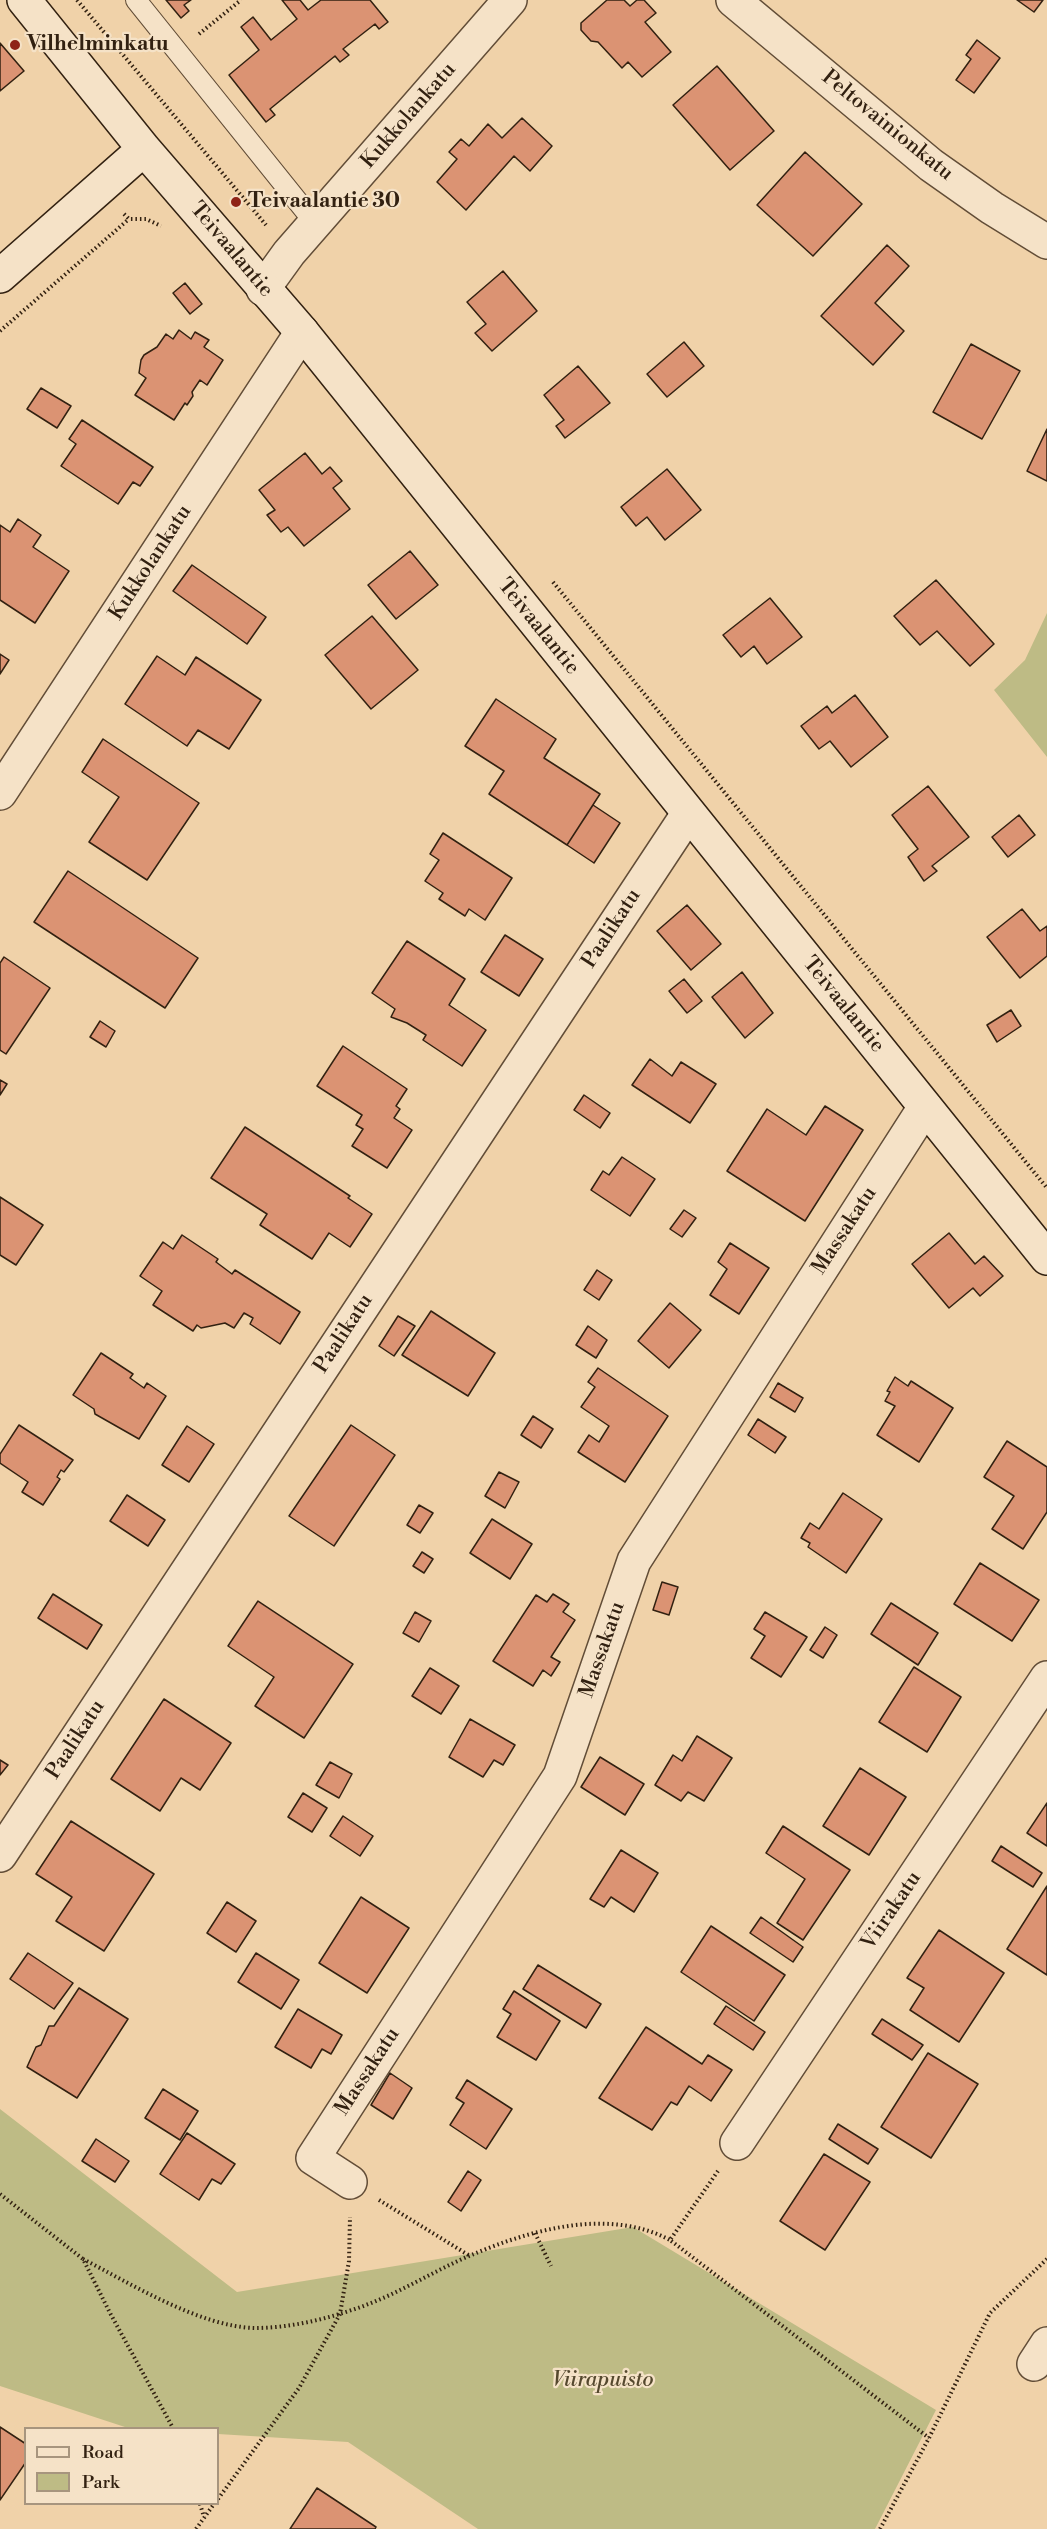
<!DOCTYPE html>
<html>
<head>
<meta charset="utf-8">
<style>
  body { margin:0 }
  #map { position:relative; width:1047px; height:2529px; overflow:hidden; background:#f0d2a9; font-family:"Libre Bodoni",serif }
  canvas { display:block }
  .legend { position:absolute; left:24px; top:2427px; width:195px; height:78px; box-sizing:border-box; background:#f5e2c7; border:2px solid #a7957e; margin:0; padding:8px 10px; list-style:none; font-size:18px; color:#322111 }
  .legend li { display:flex; align-items:center; gap:12px; height:30px }
  .legend b { width:30px; border:2px solid #a7957e }
</style>
</head>
<body>
<div id="map">
<canvas width="1047" height="2529"></canvas>
<ul class="legend">
<li><b style="height:8px;background:#f5e2c7"></b>Road</li>
<li><b style="height:16px;background:#bebb85"></b>Park</li>
</ul>
</div>
<script>
const g = document.querySelector('canvas').getContext('2d');
g.lineJoin = 'round';
function fillPath(path, color) {
  g.fillStyle = color;
  g.fill(path, 'evenodd');
}
function stroke(path, color, width, dash) {
  g.strokeStyle = color;
  g.lineWidth = width;
  g.lineCap = dash ? 'butt' : 'round';
  g.setLineDash(dash || []);
  g.stroke(path);
}
function drawText(font, color, halo, rows, align = 'center') {
  g.font = font + ' "Libre Bodoni",serif';
  g.lineWidth = 4.5;
  g.setLineDash([]);
  g.textBaseline = 'middle';
  g.strokeStyle = halo;
  g.fillStyle = color;
  for (const [text, x, y, turn = 0] of rows) {
    g.save();
    g.translate(x, y);
    g.rotate((+turn || 0) * Math.PI / 180);
    g.textAlign = isNaN(turn) ? turn : align;
    if (halo) g.strokeText(text, 0, 0);
    g.fillText(text, 0, 0);
    g.restore();
  }
}
const green = new Path2D(`
  M 1047,613 L 1047,757 L 994,690 L 1025,660 Z
  M 0,2109 L 237,2292 L 633,2227 L 936,2410 L 875,2529 L 478,2529 L 348,2442 L 218,2434 L 218,2428 L 128,2428 L 0,2386 Z`);
const building = new Path2D(`
  M 166,0 L 191,0 L 184,5 L 189,11 L 181,18 Z
  M 282,0 L 300,0 L 308,10 L 321,0 L 370,0 L 388,22 L 379,29 L 375,24 L 343,49 L 349,55 L 340,62 L 335,56 L 270,109 L 275,115 L 266,122 L 229,75 L 259,50 L 241,27 L 253,17 L 271,40 L 297,19 Z
  M 607,0 L 624,0 L 630,6 L 637,0 L 644,0 L 656,13 L 645,22 L 671,52 L 642,77 L 628,62 L 622,68 L 598,42 L 591,41 L 581,30 L 581,23 Z
  M 1017,0 L 1043,0 L 1034,12 Z
  M 977,40 L 1000,58 L 974,93 L 956,80 L 971,59 L 966,55 Z
  M 0,43 L 24,71 L 0,91 Z
  M 717,66 L 774,131 L 730,170 L 673,105 Z
  M 522,118 L 552,146 L 530,171 L 514,156 L 466,210 L 437,182 L 457,159 L 449,152 L 461,139 L 469,146 L 488,124 L 502,138 Z
  M 805,152 L 862,204 L 813,256 L 757,205 Z
  M 887,245 L 909,266 L 875,303 L 904,331 L 873,365 L 821,316 Z
  M 503,271 L 537,311 L 492,351 L 475,333 L 486,324 L 467,302 Z
  M 185,283 L 202,304 L 190,314 L 173,293 Z
  M 179,330 L 191,339 L 195,332 L 209,340 L 204,347 L 223,360 L 207,385 L 200,380 L 192,392 L 193,396 L 187,405 L 185,403 L 174,420 L 135,395 L 146,378 L 139,373 L 141,360 L 144,355 L 157,347 L 166,334 L 173,339 Z
  M 684,342 L 704,366 L 667,397 L 647,374 Z
  M 971,344 L 1020,371 L 982,439 L 933,412 Z
  M 578,366 L 610,403 L 565,438 L 556,426 L 564,420 L 544,395 Z
  M 41,388 L 71,406 L 57,428 L 27,409 Z
  M 82,420 L 153,467 L 140,486 L 133,482 L 118,504 L 61,466 L 76,444 L 69,439 Z
  M 1047,429 L 1047,481 L 1027,471 Z
  M 305,453 L 322,474 L 330,467 L 342,481 L 333,488 L 350,509 L 304,546 L 288,527 L 281,532 L 267,515 L 275,510 L 259,490 Z
  M 667,469 L 701,510 L 665,540 L 647,517 L 636,526 L 621,507 Z
  M 18,519 L 41,535 L 33,547 L 69,571 L 35,623 L 0,600 L 0,525 L 10,532 Z
  M 410,551 L 438,585 L 396,619 L 368,585 Z
  M 192,565 L 266,617 L 247,644 L 173,591 Z
  M 936,580 L 994,644 L 970,666 L 937,631 L 920,645 L 894,616 Z
  M 770,598 L 802,637 L 767,664 L 754,646 L 741,657 L 723,635 Z
  M 372,616 L 418,670 L 371,709 L 325,655 Z
  M 0,654 L 9,660 L 0,674 Z
  M 157,656 L 185,675 L 196,657 L 261,700 L 229,749 L 198,730 L 187,746 L 125,704 Z
  M 855,695 L 888,737 L 851,767 L 830,741 L 819,749 L 801,726 L 827,706 L 832,713 Z
  M 496,699 L 556,739 L 544,758 L 600,794 L 567,845 L 489,794 L 504,771 L 465,746 Z
  M 103,739 L 199,803 L 147,880 L 89,842 L 119,797 L 82,772 Z
  M 928,786 L 969,837 L 932,866 L 937,871 L 924,881 L 908,857 L 918,849 L 892,815 Z
  M 593,805 L 620,823 L 594,863 L 567,845 Z
  M 1019,815 L 1035,835 L 1008,857 L 992,837 Z
  M 443,833 L 512,878 L 485,920 L 469,909 L 465,916 L 439,899 L 443,893 L 425,881 L 439,860 L 430,854 Z
  M 68,871 L 198,958 L 165,1008 L 34,922 Z
  M 687,905 L 721,944 L 691,970 L 657,931 Z
  M 1022,909 L 1040,931 L 1047,926 L 1047,956 L 1020,978 L 987,937 Z
  M 505,935 L 543,959 L 519,996 L 481,972 Z
  M 407,941 L 465,979 L 449,1005 L 486,1030 L 462,1066 L 423,1040 L 426,1035 L 407,1023 L 391,1017 L 395,1009 L 372,993 Z
  M 4,957 L 50,988 L 6,1054 L 0,1050 L 0,963 Z
  M 742,972 L 773,1013 L 745,1038 L 712,997 Z
  M 684,979 L 702,1001 L 687,1013 L 669,991 Z
  M 1011,1010 L 1021,1026 L 997,1042 L 987,1025 Z
  M 100,1021 L 115,1031 L 106,1047 L 90,1037 Z
  M 343,1046 L 407,1089 L 396,1106 L 400,1109 L 394,1118 L 412,1130 L 387,1168 L 352,1146 L 363,1129 L 356,1125 L 362,1115 L 317,1086 Z
  M 650,1059 L 672,1076 L 681,1062 L 716,1084 L 690,1123 L 632,1085 Z
  M 0,1080 L 7,1084 L 0,1095 Z
  M 584,1095 L 610,1113 L 600,1128 L 574,1110 Z
  M 825,1106 L 863,1130 L 805,1221 L 727,1171 L 767,1109 L 806,1135 Z
  M 245,1127 L 350,1196 L 348,1198 L 372,1214 L 350,1247 L 329,1233 L 312,1259 L 260,1225 L 267,1214 L 211,1178 Z
  M 622,1157 L 655,1179 L 630,1216 L 591,1190 L 603,1171 L 609,1175 Z
  M 0,1197 L 43,1225 L 16,1265 L 0,1255 Z
  M 684,1210 L 696,1218 L 682,1237 L 670,1229 Z
  M 949,1233 L 975,1264 L 984,1256 L 1003,1276 L 980,1296 L 973,1288 L 949,1308 L 912,1264 Z
  M 182,1235 L 218,1259 L 216,1262 L 232,1274 L 235,1270 L 300,1312 L 280,1344 L 250,1324 L 253,1318 L 244,1313 L 234,1328 L 225,1323 L 201,1328 L 197,1325 L 193,1331 L 153,1305 L 162,1291 L 140,1276 L 163,1242 L 173,1249 Z
  M 730,1243 L 769,1268 L 739,1314 L 710,1295 L 727,1269 L 718,1262 Z
  M 597,1270 L 612,1280 L 599,1300 L 584,1290 Z
  M 670,1303 L 701,1330 L 669,1368 L 638,1341 Z
  M 431,1311 L 495,1353 L 468,1396 L 402,1355 Z
  M 398,1316 L 415,1326 L 394,1356 L 379,1346 Z
  M 588,1326 L 607,1340 L 596,1358 L 576,1345 Z
  M 101,1353 L 133,1374 L 130,1378 L 144,1388 L 147,1383 L 166,1396 L 139,1439 L 95,1414 L 94,1409 L 73,1395 Z
  M 598,1368 L 668,1416 L 625,1482 L 578,1452 L 589,1435 L 599,1442 L 609,1426 L 581,1407 L 595,1387 L 588,1382 Z
  M 895,1377 L 908,1386 L 911,1381 L 953,1408 L 919,1462 L 877,1435 L 895,1406 L 885,1401 L 890,1392 L 887,1391 Z
  M 778,1383 L 803,1398 L 795,1412 L 770,1397 Z
  M 533,1416 L 553,1429 L 541,1448 L 521,1435 Z
  M 758,1419 L 786,1437 L 775,1453 L 748,1435 Z
  M 19,1425 L 73,1460 L 64,1472 L 61,1470 L 57,1477 L 60,1479 L 43,1505 L 22,1492 L 28,1482 L 0,1463 L 0,1454 Z
  M 351,1425 L 395,1455 L 334,1546 L 289,1516 Z
  M 187,1426 L 214,1444 L 189,1482 L 162,1465 Z
  M 1007,1441 L 1047,1467 L 1047,1512 L 1023,1549 L 992,1529 L 1014,1496 L 984,1477 Z
  M 499,1472 L 519,1482 L 505,1508 L 485,1496 Z
  M 843,1493 L 882,1519 L 846,1573 L 808,1547 L 810,1543 L 801,1538 L 810,1523 L 819,1529 Z
  M 127,1495 L 165,1520 L 148,1546 L 110,1521 Z
  M 419,1505 L 433,1513 L 420,1533 L 407,1525 Z
  M 492,1519 L 532,1544 L 510,1579 L 470,1553 Z
  M 422,1552 L 433,1559 L 424,1573 L 413,1566 Z
  M 980,1563 L 1039,1600 L 1012,1641 L 954,1604 Z
  M 662,1582 L 678,1587 L 669,1615 L 653,1610 Z
  M 53,1594 L 102,1625 L 87,1649 L 38,1618 Z
  M 553,1594 L 569,1604 L 563,1612 L 575,1620 L 551,1657 L 560,1662 L 551,1676 L 543,1670 L 533,1686 L 493,1661 L 536,1595 L 547,1602 Z
  M 258,1601 L 353,1664 L 304,1738 L 255,1706 L 274,1677 L 228,1646 Z
  M 891,1603 L 938,1633 L 918,1665 L 871,1634 Z
  M 415,1612 L 431,1621 L 419,1642 L 403,1633 Z
  M 765,1612 L 807,1637 L 781,1677 L 751,1658 L 765,1636 L 754,1629 Z
  M 825,1627 L 837,1635 L 823,1658 L 810,1650 Z
  M 914,1667 L 961,1697 L 927,1752 L 879,1722 Z
  M 430,1668 L 459,1686 L 441,1714 L 412,1696 Z
  M 164,1699 L 231,1743 L 200,1790 L 181,1778 L 160,1811 L 111,1779 Z
  M 470,1719 L 515,1745 L 503,1765 L 494,1760 L 483,1777 L 449,1757 Z
  M 697,1736 L 732,1758 L 704,1801 L 688,1792 L 681,1801 L 655,1785 L 673,1755 L 682,1761 Z
  M 600,1757 L 644,1784 L 625,1815 L 581,1787 Z
  M 0,1760 L 8,1765 L 0,1775 Z
  M 330,1762 L 352,1774 L 339,1798 L 316,1785 Z
  M 860,1768 L 906,1797 L 869,1855 L 823,1826 Z
  M 303,1793 L 327,1808 L 312,1832 L 288,1817 Z
  M 1047,1803 L 1047,1846 L 1027,1833 Z
  M 343,1816 L 373,1836 L 360,1856 L 330,1836 Z
  M 71,1821 L 154,1874 L 104,1951 L 56,1921 L 72,1897 L 36,1874 Z
  M 783,1826 L 850,1870 L 803,1940 L 777,1923 L 805,1879 L 766,1853 Z
  M 1001,1846 L 1042,1873 L 1033,1887 L 992,1861 Z
  M 621,1850 L 658,1873 L 634,1912 L 611,1897 L 604,1907 L 590,1899 Z
  M 1047,1886 L 1047,1975 L 1007,1949 Z
  M 361,1897 L 409,1928 L 367,1993 L 319,1963 Z
  M 227,1902 L 256,1921 L 236,1952 L 207,1933 Z
  M 761,1917 L 803,1947 L 793,1962 L 750,1933 Z
  M 711,1926 L 785,1975 L 754,2021 L 681,1972 Z
  M 939,1930 L 1004,1973 L 959,2042 L 910,2010 L 924,1988 L 907,1978 Z
  M 28,1953 L 73,1983 L 54,2009 L 10,1979 Z
  M 256,1953 L 299,1980 L 281,2009 L 238,1982 Z
  M 538,1965 L 601,2004 L 586,2028 L 523,1989 Z
  M 79,1988 L 128,2019 L 77,2098 L 27,2067 L 36,2047 L 41,2045 L 49,2026 L 54,2026 Z
  M 514,1991 L 560,2021 L 536,2060 L 497,2037 L 511,2014 L 503,2009 Z
  M 726,2006 L 765,2032 L 753,2050 L 714,2024 Z
  M 298,2009 L 342,2035 L 331,2054 L 322,2049 L 311,2068 L 275,2047 Z
  M 882,2019 L 923,2045 L 912,2060 L 872,2034 Z
  M 646,2027 L 702,2064 L 708,2055 L 732,2070 L 711,2101 L 689,2086 L 677,2105 L 671,2102 L 652,2130 L 599,2098 Z
  M 928,2053 L 978,2084 L 931,2158 L 881,2127 Z
  M 390,2073 L 412,2088 L 393,2119 L 371,2105 Z
  M 467,2080 L 512,2109 L 486,2149 L 450,2125 L 464,2103 L 456,2098 Z
  M 163,2089 L 198,2111 L 180,2140 L 145,2118 Z
  M 838,2124 L 878,2149 L 868,2164 L 829,2139 Z
  M 187,2133 L 235,2164 L 221,2184 L 212,2179 L 199,2200 L 160,2174 Z
  M 96,2139 L 129,2161 L 115,2182 L 82,2161 Z
  M 824,2154 L 870,2182 L 825,2250 L 780,2221 Z
  M 468,2171 L 481,2180 L 461,2211 L 448,2202 Z
  M 0,2427 L 26,2444 L 26,2462 L 0,2500 Z
  M 317,2488 L 376,2527 L 375,2529 L 290,2529 Z`);
const path = new Path2D(`
  M 77,0 L 266,225
  M 199,34 L 241,0
  M 124,214 L 129,219 L 146,219 L 161,226
  M 0,331 L 129,219
  M 553,582 L 1047,1188
  M 718,2171 L 670,2240 L 929,2438
  M 0,2194 L 83,2259 L 110,2313 L 173,2428
  M 379,2200 L 470,2256
  M 535,2233 L 551,2266
  M 83,2259 C 131,2284 201,2327 255,2328 C 292,2328 331,2318 366,2305 C 401,2292 434,2271 469,2256 C 530,2230 608,2207 670,2240
  M 218,2499 L 299,2388 L 340,2314 L 349,2261 L 350,2217
  M 200,2504 L 204,2517
  M 196,2529 L 214,2504
  M 880,2529 L 929,2438 L 990,2313 L 1047,2259`);
const service = new Path2D(`
  M 136,0 L 315,223`);
const minor = new Path2D(`
  M 733,0 L 931,165 L 992,208 L 1047,242
  M 263,289 L 289,253 L 510,0
  M 0,793 L 302,332
  M 0,1855 L 688,814
  M 737,2143 L 1047,1678
  M 350,2182 L 313,2158 L 560,1776 L 634,1561 L 925,1107
  M 1034,2364 L 1047,2344`);
const secondary = new Path2D(`
  M 24,0 L 144,149 L 302,332 L 1047,1258
  M 0,276 L 144,149`);
const markers = [
  [15,45,6,"#8f2418"],
  [236,202,6,"#8f2418"]
];
const poiNames = [
  ["Vilhelminkatu",27,45],
  ["Teivaalantie 30",248,202]
];
const streetNames = [
  ["Kukkolankatu",409,116,-49],
  ["Peltovainionkatu",887,126,39],
  ["Teivaalantie",231,250,50],
  ["Kukkolankatu",151,563,-57],
  ["Teivaalantie",538,627,51],
  ["Paalikatu",612,929,-57],
  ["Teivaalantie",843,1005,51],
  ["Massakatu",845,1231,-57],
  ["Paalikatu",344,1334,-57],
  ["Massakatu",603,1650,-71],
  ["Paalikatu",76,1740,-57],
  ["Viirakatu",892,1911,-56],
  ["Massakatu",368,2072,-57]
];
const parkNames = [
  ["Viirapuisto",603,2381]
];
fillPath(green, '#bebb85');
fillPath(building, '#db9373');
stroke(building, '#322111', 1.5);
stroke(service, '#624d37', 22);
stroke(minor, '#624d37', 36);
stroke(secondary, '#322111', 36);
stroke(path, '#322111', 4, [1.5, 3]);
stroke(service, '#f5e2c7', 20);
stroke(minor, '#f5e2c7', 33);
stroke(secondary, '#f5e2c7', 33);
for (const [x, y, r, color] of markers) {
  const dot = new Path2D();
  dot.arc(x, y, r, 0, 2 * Math.PI);
  g.fillStyle = color;
  g.fill(dot);
  stroke(dot, '#f5e2c7', 2);
}
drawText('bold 21px', '#322111', '#f5e2c7', poiNames, 'left');
drawText('21px', '#322111', '#f5e2c7', streetNames);
drawText('italic 21px', '#55482e', '#f5e2c7', parkNames);
</script>
</body>
</html>
